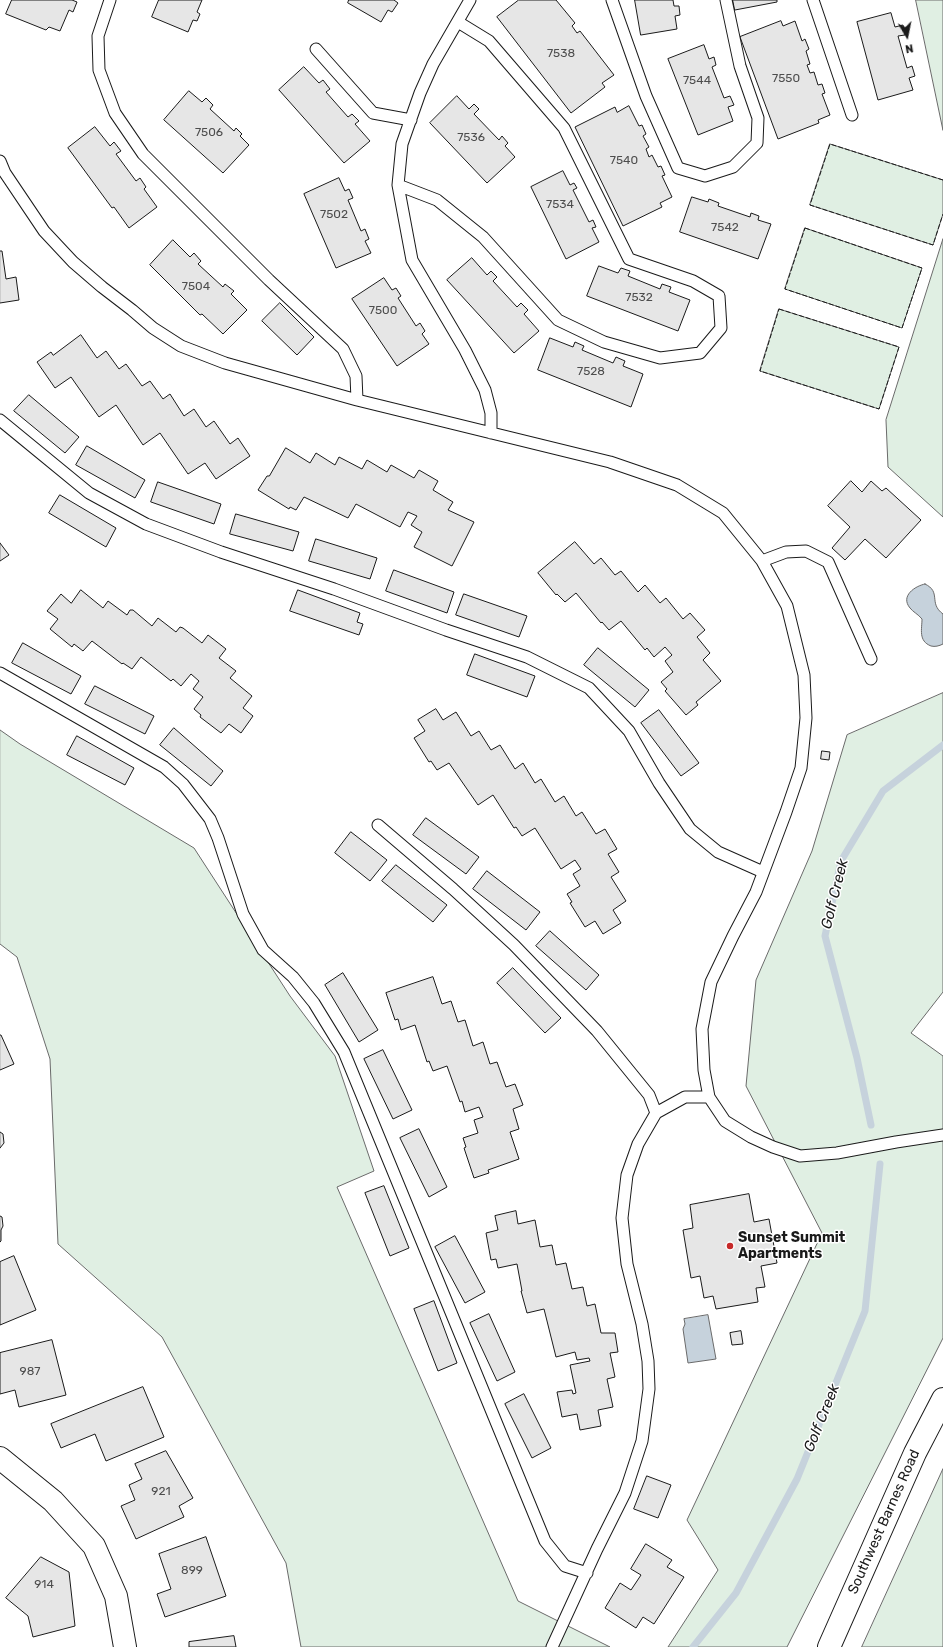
<!DOCTYPE html>
<html>
<head>
<meta charset="utf-8">
<style>
  body { margin:0 }
  #map { position:relative; width:943px; height:1647px; overflow:hidden; background:#fff; font-family:Rubik,sans-serif }
  canvas { display:block }
  .north { position:absolute; left:887px; top:16px; width:40px; height:40px; -webkit-text-stroke:3px #fff; paint-order:stroke; rotate:170deg; font-size:11px; font-weight:700; line-height:16px; text-align:center; color:#1a1a1a }
  .north::after { content:''; display:block; margin:auto; width:14px; height:18px; background:#1a1a1a; clip-path:polygon(50% 0,100% 100%,50% 72%,0 100%) }
</style>
</head>
<body>
<div id="map">
<canvas width="943" height="1647"></canvas>
<div class="north">N</div>
</div>
<script>
const g = document.querySelector('canvas').getContext('2d');
g.lineJoin = 'round';
function fillPath(path, color) {
  g.fillStyle = color;
  g.fill(path, 'evenodd');
}
function stroke(path, color, width, dash) {
  g.strokeStyle = color;
  g.lineWidth = width;
  g.lineCap = dash ? 'butt' : 'round';
  g.setLineDash(dash || []);
  g.stroke(path);
}
function drawText(font, color, halo, rows, align = 'center') {
  g.font = font + ' Rubik,sans-serif';
  g.lineWidth = 3;
  g.setLineDash([]);
  g.textBaseline = 'middle';
  g.strokeStyle = halo;
  g.fillStyle = color;
  for (const [text, x, y, turn = 0] of rows) {
    g.save();
    g.translate(x, y);
    g.rotate((+turn || 0) * Math.PI / 180);
    g.textAlign = isNaN(turn) ? turn : align;
    if (halo) g.strokeText(text, 0, 0);
    g.fillText(text, 0, 0);
    g.restore();
  }
}
const green = new Path2D(`
  M 916,0 L 943,0 L 943,130 Z
  M 830,144 L 943,180 L 943,214 L 933,245 L 810,205 Z
  M 805,228 L 922,268 L 902,328 L 785,289 Z
  M 943,239 L 943,517 L 888,467 L 886,420 Z
  M 779,309 L 899,347 L 879,409 L 760,371 Z
  M 943,693 L 943,992 L 911,1033 L 943,1056 L 943,1338 L 787,1647 L 668,1647 L 718,1570 L 687,1520 L 822,1233 L 746,1086 L 756,980 L 812,851 L 847,735 Z
  M 0,730 L 20,744 L 194,848 L 290,996 L 335,1056 L 374,1171 L 337,1187 L 518,1601 L 610,1647 L 301,1647 L 286,1563 L 162,1337 L 58,1244 L 50,1059 L 17,957 L 0,944 Z
  M 943,1469 L 943,1647 L 862,1647 Z`);
const water = new Path2D(`
  M 925,584 C 942,592 928,603 943,614 L 943,644 C 939,646 935,647 931,646 C 918,641 922,629 922,619 C 918,614 913,612 910,608 C 900,596 915,586 925,584 Z
  M 708,1315 L 716,1359 L 688,1363 L 683,1329 L 685,1324 L 684,1319 Z`);
const stream = new Path2D(`
  M 871,1125 L 857,1058 L 825,936 L 841,861 L 883,791 L 943,745
  M 693,1647 L 736,1593 L 797,1479 L 865,1311 L 880,1164`);
const building = new Path2D(`
  M 12,0 L 72,0 L 77,2 L 73,12 L 69,10 L 60,31 L 49,27 L 46,30 L 6,14 Z
  M 159,0 L 202,0 L 197,12 L 200,14 L 197,21 L 193,20 L 188,32 L 152,17 Z
  M 349,0 L 394,0 L 398,3 L 392,12 L 388,10 L 381,22 L 348,3 Z
  M 519,0 L 556,0 L 575,23 L 572,26 L 577,33 L 580,31 L 614,75 L 602,83 L 605,87 L 571,113 L 497,17 Z
  M 635,0 L 673,0 L 674,6 L 679,6 L 680,15 L 675,16 L 677,29 L 641,35 Z
  M 733,0 L 777,0 L 777,2 L 735,10 Z
  M 891,13 L 895,27 L 903,25 L 905,35 L 898,36 L 907,68 L 912,66 L 915,76 L 909,78 L 913,90 L 878,100 L 857,22 Z
  M 781,21 L 783,26 L 795,21 L 802,41 L 805,39 L 809,49 L 806,51 L 810,64 L 807,65 L 810,73 L 814,72 L 818,85 L 822,84 L 825,93 L 822,94 L 830,115 L 818,120 L 819,123 L 778,139 L 740,37 Z
  M 704,45 L 709,59 L 714,57 L 716,65 L 712,67 L 724,98 L 730,96 L 734,105 L 728,107 L 733,121 L 698,135 L 668,59 Z
  M 304,67 L 319,83 L 323,80 L 330,89 L 326,92 L 348,117 L 352,114 L 359,121 L 355,124 L 370,141 L 344,163 L 279,90 Z
  M 189,91 L 202,102 L 206,98 L 213,105 L 210,109 L 234,131 L 236,128 L 242,134 L 240,136 L 249,145 L 223,173 L 164,120 Z
  M 457,96 L 469,109 L 474,104 L 479,109 L 474,114 L 499,140 L 502,136 L 508,143 L 505,146 L 515,157 L 487,183 L 430,123 Z
  M 629,106 L 639,126 L 642,125 L 646,134 L 643,136 L 649,147 L 646,149 L 649,157 L 652,155 L 658,167 L 661,166 L 665,175 L 662,176 L 672,197 L 660,203 L 662,207 L 623,226 L 575,127 L 615,107 L 617,112 Z
  M 95,127 L 110,146 L 114,142 L 121,151 L 116,154 L 136,181 L 140,178 L 146,187 L 144,189 L 157,207 L 129,228 L 114,207 L 112,208 L 68,148 Z
  M 563,171 L 570,185 L 574,183 L 577,188 L 573,190 L 589,222 L 593,220 L 596,227 L 592,228 L 599,242 L 566,259 L 531,187 Z
  M 339,178 L 345,191 L 349,189 L 353,198 L 348,200 L 361,231 L 365,229 L 369,239 L 365,241 L 371,253 L 336,268 L 304,194 Z
  M 692,197 L 708,202 L 709,199 L 719,203 L 718,206 L 750,217 L 751,213 L 759,216 L 758,220 L 771,224 L 758,259 L 680,232 Z
  M 173,240 L 190,257 L 194,253 L 201,261 L 198,264 L 223,287 L 225,284 L 234,291 L 231,294 L 247,310 L 223,334 L 202,314 L 200,315 L 150,265 Z
  M 0,251 L 2,251 L 6,279 L 16,277 L 19,300 L 0,303 Z
  M 472,258 L 487,275 L 491,271 L 497,277 L 493,281 L 517,307 L 521,303 L 528,310 L 524,314 L 539,331 L 514,353 L 447,280 Z
  M 599,266 L 618,273 L 621,268 L 630,271 L 628,276 L 660,289 L 662,284 L 671,287 L 669,292 L 690,300 L 678,331 L 587,296 Z
  M 384,278 L 392,290 L 396,288 L 401,296 L 398,298 L 416,326 L 420,323 L 425,331 L 422,334 L 429,344 L 397,366 L 352,299 Z
  M 280,303 L 314,337 L 297,355 L 262,321 Z
  M 81,335 L 97,358 L 106,351 L 119,369 L 126,364 L 142,386 L 150,381 L 163,399 L 170,394 L 184,416 L 194,409 L 206,427 L 214,421 L 230,444 L 238,438 L 250,456 L 216,479 L 205,463 L 188,474 L 160,433 L 143,445 L 116,405 L 99,417 L 71,377 L 55,388 L 37,362 L 51,352 L 53,355 Z
  M 550,338 L 573,347 L 575,342 L 584,346 L 582,350 L 613,363 L 616,357 L 625,361 L 623,366 L 643,374 L 631,407 L 538,370 Z
  M 29,395 L 79,437 L 65,453 L 14,411 Z
  M 87,446 L 145,480 L 135,498 L 76,465 Z
  M 286,448 L 310,463 L 316,453 L 335,465 L 339,457 L 362,469 L 367,460 L 387,472 L 391,465 L 414,478 L 419,470 L 438,481 L 433,490 L 453,502 L 448,510 L 474,522 L 452,566 L 414,547 L 422,532 L 411,525 L 417,516 L 408,512 L 400,527 L 356,504 L 348,518 L 304,497 L 296,510 L 290,507 L 289,509 L 258,490 L 267,476 L 269,476 Z
  M 851,481 L 862,492 L 871,481 L 882,491 L 886,488 L 921,520 L 886,558 L 865,539 L 845,560 L 832,548 L 850,527 L 828,506 Z
  M 158,482 L 221,504 L 214,524 L 151,502 Z
  M 60,495 L 116,528 L 106,547 L 49,513 Z
  M 236,514 L 299,532 L 293,551 L 230,534 Z
  M 316,539 L 377,558 L 370,579 L 309,561 Z
  M 575,542 L 594,564 L 601,558 L 615,575 L 621,571 L 638,592 L 645,585 L 660,603 L 666,598 L 683,619 L 690,613 L 705,630 L 697,637 L 710,653 L 703,660 L 721,681 L 696,702 L 698,705 L 686,715 L 665,691 L 667,689 L 661,682 L 673,672 L 665,661 L 672,655 L 665,647 L 654,657 L 647,648 L 645,650 L 621,621 L 609,630 L 602,622 L 601,623 L 576,593 L 565,602 L 557,594 L 556,595 L 538,573 Z
  M 0,543 L 9,555 L 0,561 Z
  M 394,570 L 454,592 L 447,613 L 386,591 Z
  M 81,590 L 103,608 L 108,601 L 127,615 L 130,610 L 133,610 L 152,626 L 158,618 L 176,632 L 180,627 L 183,628 L 202,643 L 208,635 L 226,649 L 219,658 L 236,671 L 230,678 L 252,696 L 243,708 L 253,716 L 241,733 L 229,724 L 221,733 L 200,717 L 201,715 L 194,709 L 203,697 L 193,689 L 199,681 L 191,674 L 181,686 L 173,679 L 171,681 L 141,657 L 132,669 L 123,663 L 122,664 L 92,641 L 83,651 L 74,644 L 72,647 L 50,629 L 58,619 L 47,611 L 61,594 L 71,603 Z
  M 298,590 L 360,613 L 357,622 L 363,624 L 359,635 L 290,611 Z
  M 464,594 L 527,616 L 519,637 L 456,615 Z
  M 23,643 L 81,676 L 71,694 L 12,663 Z
  M 598,648 L 649,690 L 635,707 L 584,665 Z
  M 475,654 L 535,676 L 527,697 L 467,675 Z
  M 95,686 L 154,716 L 145,734 L 85,704 Z
  M 436,709 L 443,720 L 456,712 L 471,736 L 479,731 L 491,750 L 500,745 L 515,769 L 523,763 L 535,783 L 541,779 L 555,802 L 564,796 L 576,816 L 582,812 L 596,834 L 605,829 L 617,849 L 608,854 L 619,872 L 611,877 L 626,901 L 613,910 L 621,923 L 603,934 L 595,921 L 585,927 L 570,903 L 572,902 L 567,894 L 580,886 L 573,874 L 581,869 L 575,860 L 561,869 L 535,828 L 522,836 L 516,827 L 514,828 L 493,795 L 478,805 L 449,763 L 437,770 L 431,761 L 429,762 L 414,738 L 425,731 L 418,720 Z
  M 659,710 L 699,763 L 681,776 L 641,723 Z
  M 174,728 L 223,771 L 211,786 L 160,745 Z
  M 77,736 L 134,768 L 125,785 L 67,755 Z
  M 822,751 L 830,752 L 829,760 L 821,759 Z
  M 426,818 L 479,857 L 466,874 L 413,835 Z
  M 351,832 L 387,860 L 370,881 L 335,853 Z
  M 396,865 L 447,905 L 433,922 L 382,881 Z
  M 487,871 L 540,912 L 526,930 L 473,889 Z
  M 550,931 L 599,975 L 586,990 L 536,946 Z
  M 513,968 L 561,1018 L 545,1033 L 497,983 Z
  M 343,973 L 378,1030 L 359,1042 L 325,985 Z
  M 433,977 L 442,1004 L 451,1001 L 458,1022 L 465,1020 L 473,1046 L 483,1042 L 490,1064 L 497,1062 L 506,1087 L 515,1084 L 523,1105 L 513,1109 L 519,1129 L 510,1132 L 519,1159 L 488,1170 L 489,1173 L 474,1178 L 464,1148 L 466,1147 L 463,1138 L 478,1133 L 474,1120 L 483,1117 L 479,1107 L 465,1112 L 462,1101 L 460,1102 L 447,1066 L 433,1071 L 429,1061 L 427,1062 L 415,1025 L 401,1030 L 398,1019 L 395,1020 L 386,993 Z
  M 0,1035 L 1,1035 L 14,1064 L 0,1070 Z
  M 383,1050 L 412,1110 L 393,1119 L 364,1059 Z
  M 419,1129 L 447,1187 L 429,1197 L 400,1138 Z
  M 0,1132 L 3,1134 L 4,1143 L 0,1148 Z
  M 384,1186 L 409,1248 L 390,1256 L 365,1193 Z
  M 749,1194 L 754,1222 L 769,1219 L 777,1263 L 761,1266 L 765,1287 L 756,1288 L 758,1302 L 716,1309 L 713,1296 L 704,1298 L 700,1276 L 691,1278 L 683,1230 L 693,1228 L 690,1205 Z
  M 516,1211 L 518,1224 L 535,1220 L 540,1247 L 552,1245 L 556,1265 L 566,1263 L 572,1289 L 583,1287 L 587,1306 L 595,1304 L 601,1333 L 615,1333 L 618,1352 L 610,1353 L 615,1377 L 607,1379 L 613,1407 L 598,1410 L 601,1426 L 580,1430 L 577,1414 L 562,1417 L 557,1392 L 572,1390 L 573,1394 L 576,1393 L 570,1365 L 590,1361 L 589,1358 L 577,1360 L 575,1352 L 556,1357 L 544,1309 L 527,1313 L 521,1291 L 522,1291 L 517,1264 L 498,1268 L 496,1259 L 491,1260 L 486,1233 L 498,1230 L 495,1216 Z
  M 0,1216 L 2,1217 L 3,1226 L 1,1230 L 1,1241 L 0,1242 Z
  M 455,1236 L 485,1292 L 465,1303 L 435,1247 Z
  M 14,1256 L 36,1310 L 0,1325 L 0,1262 Z
  M 434,1301 L 457,1363 L 438,1371 L 414,1309 Z
  M 489,1314 L 515,1372 L 497,1381 L 470,1323 Z
  M 741,1331 L 743,1344 L 732,1345 L 730,1333 Z
  M 52,1340 L 66,1395 L 19,1407 L 15,1390 L 0,1394 L 0,1353 Z
  M 143,1387 L 164,1437 L 106,1461 L 95,1434 L 61,1448 L 51,1424 Z
  M 524,1394 L 551,1448 L 532,1458 L 505,1404 Z
  M 166,1451 L 193,1498 L 179,1506 L 184,1517 L 136,1539 L 121,1506 L 135,1500 L 129,1485 L 142,1479 L 135,1464 Z
  M 647,1476 L 671,1485 L 658,1518 L 634,1509 Z
  M 206,1537 L 226,1596 L 165,1617 L 157,1594 L 171,1589 L 159,1554 Z
  M 646,1544 L 672,1560 L 667,1567 L 684,1577 L 654,1624 L 643,1617 L 636,1628 L 605,1608 L 620,1583 L 631,1590 L 641,1575 L 631,1569 Z
  M 41,1557 L 69,1572 L 75,1626 L 33,1637 L 28,1616 L 6,1598 Z
  M 234,1636 L 236,1647 L 189,1647 L 189,1642 Z`);
const service = new Path2D(`
  M 110,0 L 98,36 L 99,70 L 115,113 L 143,154 L 269,280 L 343,349 L 356,376 L 357,400
  M 470,0 L 433,64 L 420,93 L 402,144 L 398,185 L 412,260 L 465,350 L 485,390 L 491,413 L 491,433
  M 612,0 L 646,96 L 678,168 L 705,176 L 733,167 L 757,143 L 758,118 L 740,66 L 726,0
  M 813,0 L 852,115
  M 316,49 L 373,113 L 411,120
  M 0,161 L 5,173 L 44,231 L 73,262 L 102,287 L 132,310 L 153,328 L 181,346 L 225,363 L 357,400 L 610,462 L 677,485 L 723,513 L 762,561 L 787,606 L 804,675 L 806,718 L 801,768 L 786,812 L 756,892 L 733,936 L 711,982 L 702,1029 L 704,1070 L 709,1097 L 725,1121 L 751,1137 L 773,1147 L 800,1156 L 837,1153 L 896,1142 L 943,1135
  M 398,185 L 437,200 L 483,237 L 558,320 L 604,342 L 660,358 L 700,353 L 721,328 L 719,296 L 693,281 L 629,259 L 564,128 L 489,41 L 458,22
  M 0,420 L 89,493 L 146,524 L 221,552 L 334,589 L 446,630 L 527,657 L 589,688 L 629,731 L 659,783 L 690,829 L 718,852 L 763,872
  M 762,561 L 786,552 L 806,551 L 828,562 L 871,659
  M 0,673 L 164,767 L 183,784 L 210,819 L 218,838 L 243,914 L 263,950 L 293,977 L 314,1003 L 344,1052 L 545,1541 L 565,1566 L 587,1573
  M 378,825 L 453,889 L 514,945 L 597,1031 L 649,1095 L 656,1113
  M 552,1647 L 597,1549 L 625,1493 L 642,1441 L 649,1389 L 648,1361 L 642,1324 L 627,1264 L 622,1218 L 627,1175 L 638,1144 L 656,1113 L 685,1097 L 709,1097`);
const minor = new Path2D(`
  M 0,1458 L 53,1501 L 94,1546 L 116,1596 L 125,1647`);
const primary = new Path2D(`
  M 829,1647 L 915,1453 L 943,1399`);
const fence = new Path2D(`
  M 943,180 L 830,144 L 810,205 L 933,245 L 943,214
  M 805,228 L 922,268 L 902,328 L 785,289 Z
  M 779,309 L 899,347 L 879,409 L 760,371 Z`);
const markers = [
  [730,1246,4,"#c62828"]
];
const numberNames = [
  ["7538",561,54],
  ["7550",786,79],
  ["7544",697,81],
  ["7506",209,133],
  ["7536",471,138],
  ["7540",624,161],
  ["7534",560,205],
  ["7502",334,215],
  ["7542",725,228],
  ["7504",196,287],
  ["7532",639,298],
  ["7500",383,311],
  ["7528",591,372],
  ["987",30,1372],
  ["921",161,1492],
  ["899",192,1571],
  ["914",44,1585]
];
const poiNames = [
  ["Sunset Summit",738,1238],
  ["Apartments",738,1254]
];
const streetNames = [
  ["Southwest Barnes Road",884,1522,-66]
];
const waterNames = [
  ["Golf Creek",835,894,-76],
  ["Golf Creek",822,1418,-68]
];
fillPath(green, '#e0efe3');
stroke(green, '#6a6a6a', 1);
fillPath(water, '#c6d2dc');
stroke(water, '#6a6a6a', 1);
stroke(stream, '#c6d2dc', 7);
fillPath(building, '#e6e6e6');
stroke(building, '#1a1a1a', 1);
stroke(service, '#1a1a1a', 13);
stroke(minor, '#1a1a1a', 24);
stroke(primary, '#1a1a1a', 24);
stroke(service, '#fff', 11);
stroke(minor, '#fff', 22);
stroke(primary, '#fff', 22);
stroke(fence, '#1a1a1a', 1, [5, 2]);
for (const [x, y, r, color] of markers) {
  const dot = new Path2D();
  dot.arc(x, y, r, 0, 2 * Math.PI);
  g.fillStyle = color;
  g.fill(dot);
  stroke(dot, '#fff', 1.5);
}
drawText('12px', '#4d4d4d', null, numberNames);
drawText('bold 14px', '#1a1a1a', '#fff', poiNames, 'left');
drawText('14px', '#1a1a1a', '#fff', streetNames);
drawText('italic 15px', '#1a1a1a', '#fff', waterNames);
</script>
</body>
</html>
